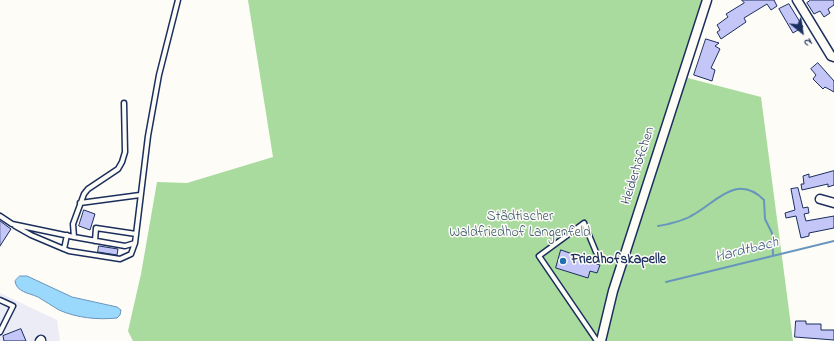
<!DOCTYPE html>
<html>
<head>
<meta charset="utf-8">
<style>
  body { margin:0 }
  #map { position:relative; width:834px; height:341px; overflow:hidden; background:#fdfcf7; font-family:"Indie Flower",sans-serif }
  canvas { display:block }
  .north { position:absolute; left:782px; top:12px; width:40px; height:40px; -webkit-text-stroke:3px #fdfcf7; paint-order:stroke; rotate:150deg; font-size:11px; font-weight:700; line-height:16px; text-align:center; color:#1b2f5e }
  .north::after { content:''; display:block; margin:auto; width:14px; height:18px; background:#1b2f5e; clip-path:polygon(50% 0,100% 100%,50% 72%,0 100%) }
</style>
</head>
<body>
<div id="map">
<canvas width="834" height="341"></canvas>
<div class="north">N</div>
</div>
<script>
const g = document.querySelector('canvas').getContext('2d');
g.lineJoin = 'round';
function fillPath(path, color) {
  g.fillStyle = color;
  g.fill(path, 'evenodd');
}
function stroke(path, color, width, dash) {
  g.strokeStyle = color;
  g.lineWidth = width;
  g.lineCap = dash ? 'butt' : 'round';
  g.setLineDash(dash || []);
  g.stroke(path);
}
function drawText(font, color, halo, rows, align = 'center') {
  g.font = font + ' "Indie Flower",sans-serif';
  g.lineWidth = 3;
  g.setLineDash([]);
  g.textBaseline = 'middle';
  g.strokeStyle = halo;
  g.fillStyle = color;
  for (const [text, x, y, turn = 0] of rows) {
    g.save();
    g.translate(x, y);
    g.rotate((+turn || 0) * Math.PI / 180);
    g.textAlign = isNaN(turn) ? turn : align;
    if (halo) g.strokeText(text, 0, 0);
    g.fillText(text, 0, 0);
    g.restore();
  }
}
const built = new Path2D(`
  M 0,293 L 57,320 L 60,341 L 0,341 Z`);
const green = new Path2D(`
  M 248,0 L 705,0 L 680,76 L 761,97 L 793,341 L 133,341 L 128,331 L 141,274 L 157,182 L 187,183 L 273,157 Z`);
const water = new Path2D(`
  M 20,276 L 27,276 L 72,297 L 117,307 L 121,310 L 120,315 L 117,318 C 98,320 77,318 59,310 C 52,306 45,301 38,297 C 29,293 16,292 15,281 Z`);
const stream = new Path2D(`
  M 658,226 C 666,225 685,220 691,216 C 715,204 736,172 764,200 L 765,219 L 772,233 L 773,255
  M 666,282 L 834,241`);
const building = new Path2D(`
  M 742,0 L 774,0 L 777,6 L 771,10 L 767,4 L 744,18 L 746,22 L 721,39 L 717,32 L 720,30 L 717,25 L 728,17 L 726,14 L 744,3 Z
  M 811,0 L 834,0 L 834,5 L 828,9 L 830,13 L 824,17 L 820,11 L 814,14 L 807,3 Z
  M 789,4 L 803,27 L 793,33 L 779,9 Z
  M 706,39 L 719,43 L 715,46 L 720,49 L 711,68 L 715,70 L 712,81 L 694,75 Z
  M 818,63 L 834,81 L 834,92 L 825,87 L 823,89 L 813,79 L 816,75 L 811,69 Z
  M 834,171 L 834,185 L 828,187 L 828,184 L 802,190 L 801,184 L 804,184 L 803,176 L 809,174 L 809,177 Z
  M 798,188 L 803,208 L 808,207 L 809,213 L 804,214 L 806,221 L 834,216 L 834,228 L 809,233 L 809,236 L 801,238 L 796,216 L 786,218 L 785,213 L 795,210 L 791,189 Z
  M 84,210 L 95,214 L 90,230 L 79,226 Z
  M 0,221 L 11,229 L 0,246 Z
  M 99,246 L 118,249 L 117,255 L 98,252 Z
  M 561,250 L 584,258 L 584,260 L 600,265 L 597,273 L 590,271 L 588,278 L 556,268 Z
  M 796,321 L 806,321 L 806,324 L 821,324 L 821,330 L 834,330 L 834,340 L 795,337 Z
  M 21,329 L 26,341 L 4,341 L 3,336 Z`);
const service = new Path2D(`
  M 80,203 L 140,195
  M 0,216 L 12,224 L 74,237 L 125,246 L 135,243 L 148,136 L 159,75 L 178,0
  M 15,226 L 31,235 L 64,249
  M 67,235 L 64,249 L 69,251 L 120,259 L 131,254 L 135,243
  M 74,237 L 73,224 L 84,194 L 88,189 L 118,169 L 122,162 L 125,152 L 124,103
  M 95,241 L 96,228 L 136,234
  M 596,252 L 584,223 L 539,256 L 597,341
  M 0,300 L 13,306 L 0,332`);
const minor = new Path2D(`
  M 797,0 L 831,56 L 834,57
  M 820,199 L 834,203
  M 40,341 L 41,340
  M 601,341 L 613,291 L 707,0`);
const markers = [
  [563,261,4,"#1f6fb2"]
];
const streetNames = [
  ["Heiderhöfchen",639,166,-72]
];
const parkNames = [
  ["Städtischer",520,218],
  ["Waldfriedhof Langenfeld",520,234]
];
const poiNames = [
  ["Friedhofskapelle",571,261]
];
const waterNames = [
  ["Hardtbach",747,251,-14]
];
fillPath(built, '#ececf7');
fillPath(green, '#a8db9d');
fillPath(water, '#9bd9fc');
stroke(water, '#6895bd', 1);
stroke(stream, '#6895bd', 2);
fillPath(building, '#c4c6f8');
stroke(building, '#1b2f5e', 1);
stroke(service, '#1b2f5e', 7);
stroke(minor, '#1b2f5e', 11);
stroke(service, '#fdfcf7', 4);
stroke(minor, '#fdfcf7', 8);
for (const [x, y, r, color] of markers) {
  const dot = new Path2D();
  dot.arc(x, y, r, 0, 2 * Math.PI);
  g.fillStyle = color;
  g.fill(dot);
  stroke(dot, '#fdfcf7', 1.5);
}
drawText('14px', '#1b2f5e', '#fdfcf7', streetNames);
drawText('14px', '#3e5a6e', '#fdfcf7', parkNames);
drawText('bold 14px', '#1b2f5e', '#fdfcf7', poiNames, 'left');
drawText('italic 15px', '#3b5a86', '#fdfcf7', waterNames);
</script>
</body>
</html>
